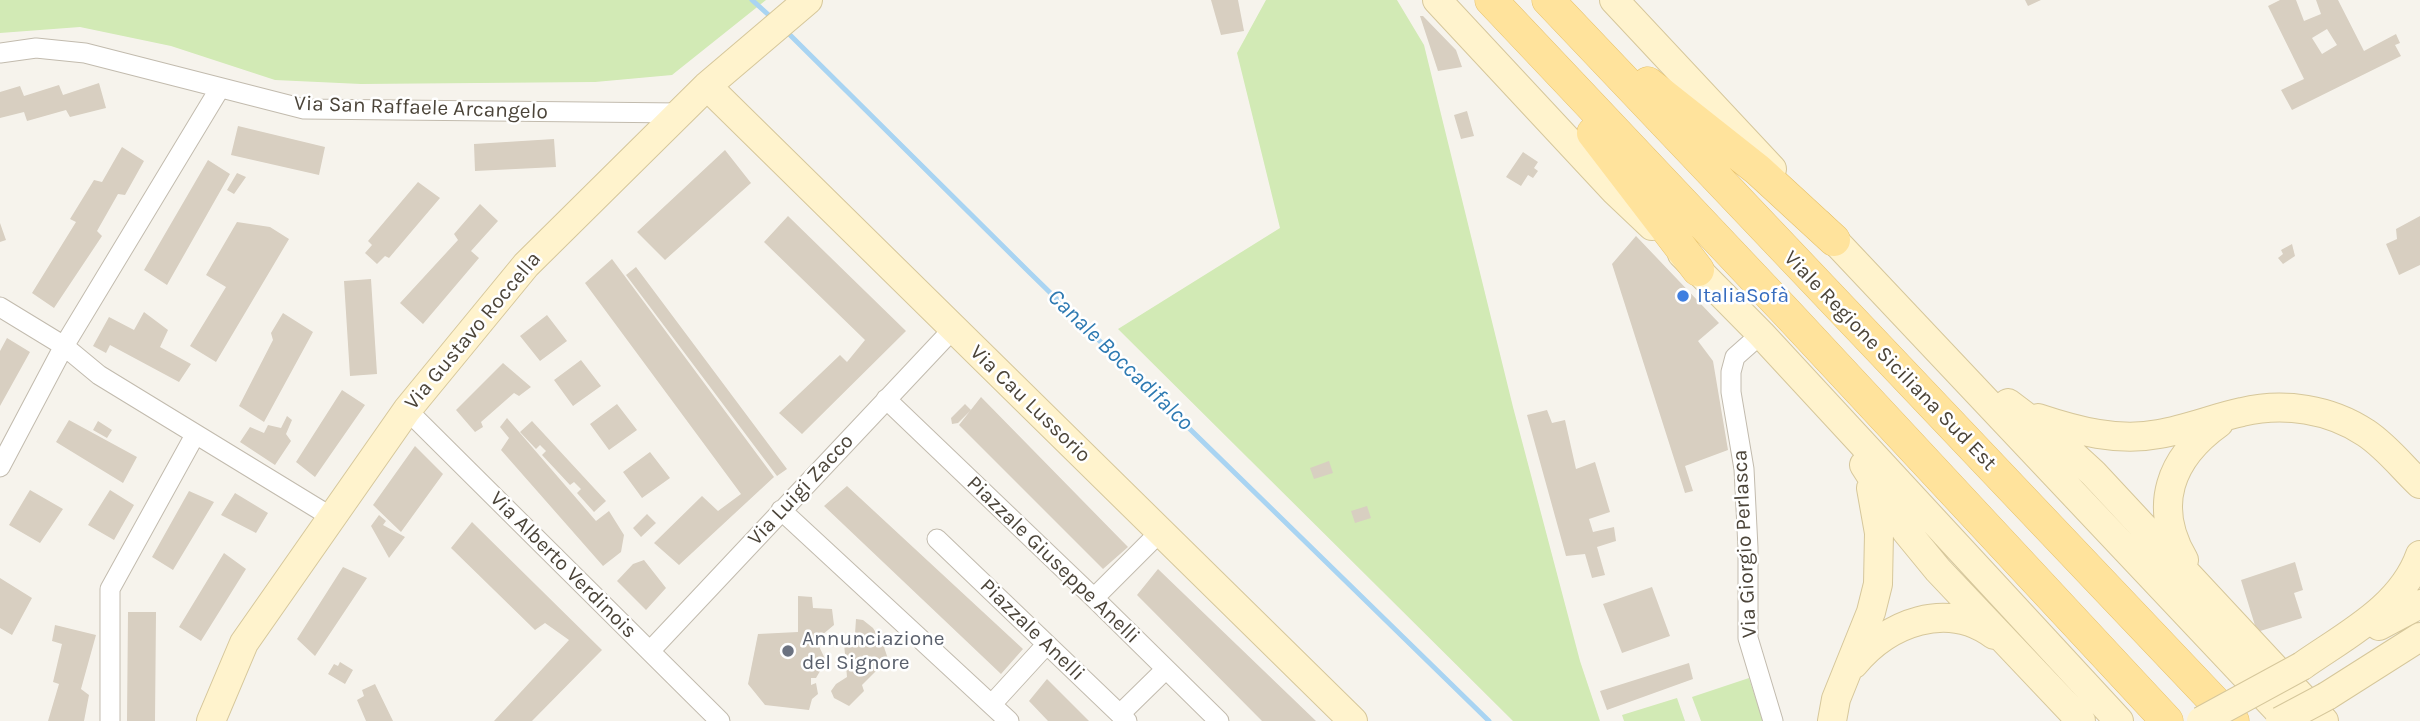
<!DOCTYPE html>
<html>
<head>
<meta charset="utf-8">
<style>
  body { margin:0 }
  canvas { display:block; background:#f6f3ec }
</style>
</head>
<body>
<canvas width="2420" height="721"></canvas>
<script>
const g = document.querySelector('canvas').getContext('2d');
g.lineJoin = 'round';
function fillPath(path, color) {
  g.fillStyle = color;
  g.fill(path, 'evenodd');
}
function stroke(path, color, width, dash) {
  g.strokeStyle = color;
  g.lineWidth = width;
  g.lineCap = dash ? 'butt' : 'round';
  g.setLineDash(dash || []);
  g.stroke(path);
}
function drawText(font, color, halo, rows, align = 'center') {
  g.font = font + ' Karla,sans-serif';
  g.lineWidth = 5;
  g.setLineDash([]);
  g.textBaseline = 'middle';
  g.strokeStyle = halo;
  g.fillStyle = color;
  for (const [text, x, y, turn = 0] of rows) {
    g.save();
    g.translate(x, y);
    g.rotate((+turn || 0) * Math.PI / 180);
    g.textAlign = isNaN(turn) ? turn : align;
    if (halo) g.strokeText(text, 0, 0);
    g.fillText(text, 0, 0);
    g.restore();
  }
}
const green = new Path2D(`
  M 0,0 L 766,0 L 672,75 L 595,82 L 361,84 L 275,80 L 171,46 L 80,27 L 0,33 Z
  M 1266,0 L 1397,0 L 1424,45 L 1513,407 L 1580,661 L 1600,721 L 1513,721 L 1118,329 L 1280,228 L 1237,53 Z
  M 1749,678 L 1763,721 L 1701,721 L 1692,697 Z
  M 1677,698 L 1685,721 L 1624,721 L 1622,715 Z`);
const stream = new Path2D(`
  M 752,0 L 772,18
  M 784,29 L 1029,272 L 1489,721`);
const building = new Path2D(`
  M 1211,0 L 1238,0 L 1244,31 L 1221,35 Z
  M 2025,0 L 2041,0 L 2028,6 Z
  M 2280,0 L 2296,0 L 2304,21 L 2321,14 L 2316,0 L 2338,0 L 2364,51 L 2396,34 L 2400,43 L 2395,45 L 2401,56 L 2292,110 L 2281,90 L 2304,79 L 2268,6 ZM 2327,29 L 2337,45 L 2322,54 L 2312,38 Z
  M 1420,16 L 1423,16 L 1456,50 L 1462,67 L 1438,71 Z
  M 99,83 L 106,108 L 70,117 L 66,110 L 27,121 L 24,112 L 0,118 L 0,92 L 20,86 L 24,96 L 59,85 L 63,95 Z
  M 1467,111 L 1474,136 L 1461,139 L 1454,115 Z
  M 238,126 L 325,147 L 319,175 L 231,155 Z
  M 554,139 L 556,167 L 475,171 L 474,144 Z
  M 122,147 L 144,161 L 125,195 L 118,194 L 97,231 L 102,236 L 54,308 L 32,293 L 76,222 L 70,219 L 94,180 L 102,182 Z
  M 725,150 L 751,183 L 665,260 L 637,232 Z
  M 1523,152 L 1538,162 L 1534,168 L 1538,171 L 1533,178 L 1528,175 L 1521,186 L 1506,177 Z
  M 208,160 L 230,174 L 167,285 L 144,270 Z
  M 237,173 L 246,177 L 234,194 L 227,190 Z
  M 418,182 L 440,198 L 389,258 L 385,256 L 377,264 L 365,253 L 372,245 L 368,241 Z
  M 480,204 L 498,221 L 471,251 L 479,258 L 423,324 L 400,303 L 458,240 L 454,234 Z
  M 788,216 L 906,331 L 802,434 L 779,413 L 840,355 L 847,362 L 865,340 L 764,242 Z
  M 2420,216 L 2420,265 L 2399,275 L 2386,244 L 2397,239 L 2396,229 Z
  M 237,222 L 270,227 L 289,239 L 216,362 L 190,346 L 226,287 L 206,275 Z
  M 0,223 L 6,240 L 0,242 Z
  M 1636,236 L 1719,323 L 1698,341 L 1713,361 L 1728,450 L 1685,466 L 1693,491 L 1685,493 L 1612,264 Z
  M 2292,244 L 2295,256 L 2283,264 L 2278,258 L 2283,254 L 2281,250 Z
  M 612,259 L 774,477 L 679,565 L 654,543 L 702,496 L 718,511 L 741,494 L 585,283 Z
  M 636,267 L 787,469 L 777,476 L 626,275 Z
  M 371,279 L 377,374 L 350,376 L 344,281 Z
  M 144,312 L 168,330 L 160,347 L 191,364 L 179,382 L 110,345 L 106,353 L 93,346 L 109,317 L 134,330 Z
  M 283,313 L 313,332 L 264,422 L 239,406 L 273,340 L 271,333 Z
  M 547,315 L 567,341 L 540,361 L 520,336 Z
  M 7,338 L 30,352 L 0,406 L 0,351 Z
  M 581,360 L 601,386 L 573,406 L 554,380 Z
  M 503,363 L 531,387 L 519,396 L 514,393 L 481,422 L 483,427 L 475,432 L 456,410 Z
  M 342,390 L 365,405 L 315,477 L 296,462 Z
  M 981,397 L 1128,547 L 1103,569 L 959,425 Z
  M 617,404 L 637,430 L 609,450 L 590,424 Z
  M 965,404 L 971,410 L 958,423 L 952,424 L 951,418 Z
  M 1547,410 L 1552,423 L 1565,420 L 1576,469 L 1595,462 L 1610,512 L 1589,519 L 1593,532 L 1614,527 L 1616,541 L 1597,547 L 1605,575 L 1592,578 L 1585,554 L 1566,556 L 1527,415 Z
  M 287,416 L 292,420 L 286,434 L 291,441 L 275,465 L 240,442 L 250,427 L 264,433 L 268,425 L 281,428 Z
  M 507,418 L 596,521 L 609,511 L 624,535 L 621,552 L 603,566 L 501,450 L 509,438 L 500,427 Z
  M 69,420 L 137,457 L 123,483 L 56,442 Z
  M 98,421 L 112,430 L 107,438 L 93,430 Z
  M 532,421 L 606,501 L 594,512 L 577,493 L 581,489 L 574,482 L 570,485 L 542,455 L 546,451 L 540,445 L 536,449 L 520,432 Z
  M 415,446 L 443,474 L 401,532 L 373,505 Z
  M 650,452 L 670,478 L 642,498 L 623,472 Z
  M 1329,461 L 1333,473 L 1314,479 L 1310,468 Z
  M 847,486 L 1023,649 L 1001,674 L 824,506 Z
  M 30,490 L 63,509 L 40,543 L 9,525 Z
  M 110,490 L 134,505 L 114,540 L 88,525 Z
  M 189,491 L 214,502 L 173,570 L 152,557 Z
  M 235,493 L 268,513 L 256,533 L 221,515 Z
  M 1367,506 L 1371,518 L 1355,523 L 1351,511 Z
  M 647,514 L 656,523 L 641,537 L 633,528 Z
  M 379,515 L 386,521 L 383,525 L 405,537 L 389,558 L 371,526 Z
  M 472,522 L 602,650 L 532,721 L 494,721 L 569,640 L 545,623 L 535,630 L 451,548 Z
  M 224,553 L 246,569 L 201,641 L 179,627 Z
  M 644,560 L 666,588 L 646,610 L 617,581 L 633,564 Z
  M 2295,562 L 2303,590 L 2294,593 L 2302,618 L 2257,632 L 2241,580 Z
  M 343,567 L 367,578 L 315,656 L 297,639 Z
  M 1158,569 L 1316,721 L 1262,721 L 1137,595 Z
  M 0,578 L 32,598 L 12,635 L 0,628 Z
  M 1652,587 L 1670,636 L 1622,653 L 1603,604 Z
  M 798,596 L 812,597 L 813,608 L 832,609 L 834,625 L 816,640 L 826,661 L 816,678 L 811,678 L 811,685 L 816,683 L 818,694 L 812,699 L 809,710 L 765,705 L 748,684 L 758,634 L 798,632 Z
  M 128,612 L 156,612 L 155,721 L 127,721 Z
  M 856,619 L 863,620 L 873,628 L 883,644 L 888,659 L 862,685 L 864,691 L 849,706 L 834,698 L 831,691 L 836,684 L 847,677 L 844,643 L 848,635 L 855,634 Z
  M 55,625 L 96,635 L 81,689 L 89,695 L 84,721 L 48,721 L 59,684 L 53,682 L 62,644 L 52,641 Z
  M 340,662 L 353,670 L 345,684 L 328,674 L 334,664 L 338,666 Z
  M 1689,663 L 1693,679 L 1607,710 L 1600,691 Z
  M 1047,679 L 1089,721 L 1048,721 L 1029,701 Z
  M 375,684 L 393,721 L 366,721 L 357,700 L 364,696 L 362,690 Z`);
const street = new Path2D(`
  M 0,53 L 36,48 L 85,53 L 304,109 L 680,113
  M 0,307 L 64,346 L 99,375 L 333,518
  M 1761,334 L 1735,357 L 1731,372 L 1731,392 L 1744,469 L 1748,548 L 1748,638 L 1773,721
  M 886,399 L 1094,598 L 1219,721
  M 407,410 L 720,721
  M 0,467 L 64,346 L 220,88
  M 781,510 L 1009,721
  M 937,539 L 1127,721
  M 1094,598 L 1160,532
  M 650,651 L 953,329
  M 992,704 L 1046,645
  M 1120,714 L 1166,669
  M 110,721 L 110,589 L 195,435`);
const secondary = new Path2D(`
  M 1437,0 L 1614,190 L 1652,226
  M 1614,0 L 1772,169
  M 707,86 L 1353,721
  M 1819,224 L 2288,721
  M 1682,254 L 1761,334 L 2119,721
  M 2008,403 L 2057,440 L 2093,473 L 2324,721
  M 2038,418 C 2077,431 2118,442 2159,434 C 2188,429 2214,418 2242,412 C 2284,402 2330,409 2366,433 C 2387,447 2402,467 2420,484
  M 1864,465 L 1906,531 L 1938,570 L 2081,721
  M 2184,560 C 2152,506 2170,458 2219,423
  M 2379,626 L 2420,604
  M 1854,664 C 1888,623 1947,600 1994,635
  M 2302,666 C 2346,635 2401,608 2420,555
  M 2327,696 L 2420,637
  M 211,721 L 244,643 L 407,410 L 526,265 L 707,86 L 808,0
  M 1832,721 L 1836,699 L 1871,612 L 1878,584 L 1879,533 L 1871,488`);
const primary = new Path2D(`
  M 1491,0 L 1788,314 L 2167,721
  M 1548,0 L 2233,721
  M 1648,83 L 1758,170 L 1834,240
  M 1593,133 L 1698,270`);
const secondaryBridge = new Path2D(`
  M 2201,721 L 2302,666
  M 2280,721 L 2327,696`);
const markers = [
  [1683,296,7,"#3f7fe0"],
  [788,651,7,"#6b7280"]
];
const streetNames = [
  ["Via San Raffaele Arcangelo",421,108,2],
  ["Via Gustavo Roccella",473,331,-50],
  ["Viale Regione Siciliana Sud Est",1890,361,46],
  ["Via Cau Lussorio",1030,404,44],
  ["Via Luigi Zacco",801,490,-47],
  ["Via Giorgio Perlasca",1745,544,-93],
  ["Piazzale Giuseppe Anelli",1053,560,44],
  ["Via Alberto Verdinois",563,565,45],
  ["Piazzale Anelli",1032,630,44]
];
const shopNames = [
  ["ItaliaSofà",1697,296]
];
const worshipNames = [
  ["Annunciazione",802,639],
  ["del Signore",802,663]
];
const waterNames = [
  ["Canale Boccadifalco",1120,360,44]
];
fillPath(green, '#d2eab5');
stroke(stream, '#a9d4f2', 5);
fillPath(building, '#d8cfc1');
stroke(street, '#c2bbae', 21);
stroke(secondary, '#d6c79b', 30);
stroke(primary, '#e6c16a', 33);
stroke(street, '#fff', 19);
stroke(secondary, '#fff3cd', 28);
stroke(primary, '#ffe39c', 32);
stroke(secondaryBridge, '#d6c79b', 30, []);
stroke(secondaryBridge, '#fff3cd', 28);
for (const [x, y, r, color] of markers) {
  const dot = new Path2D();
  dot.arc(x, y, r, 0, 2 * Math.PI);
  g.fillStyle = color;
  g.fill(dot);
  stroke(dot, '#fff', 2.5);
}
drawText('21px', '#4b4439', '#fff', streetNames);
drawText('21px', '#366cbe', '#fff', shopNames, 'left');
drawText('21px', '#5b616d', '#fff', worshipNames, 'left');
drawText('italic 23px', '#2e7ab2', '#fff', waterNames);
</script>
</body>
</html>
